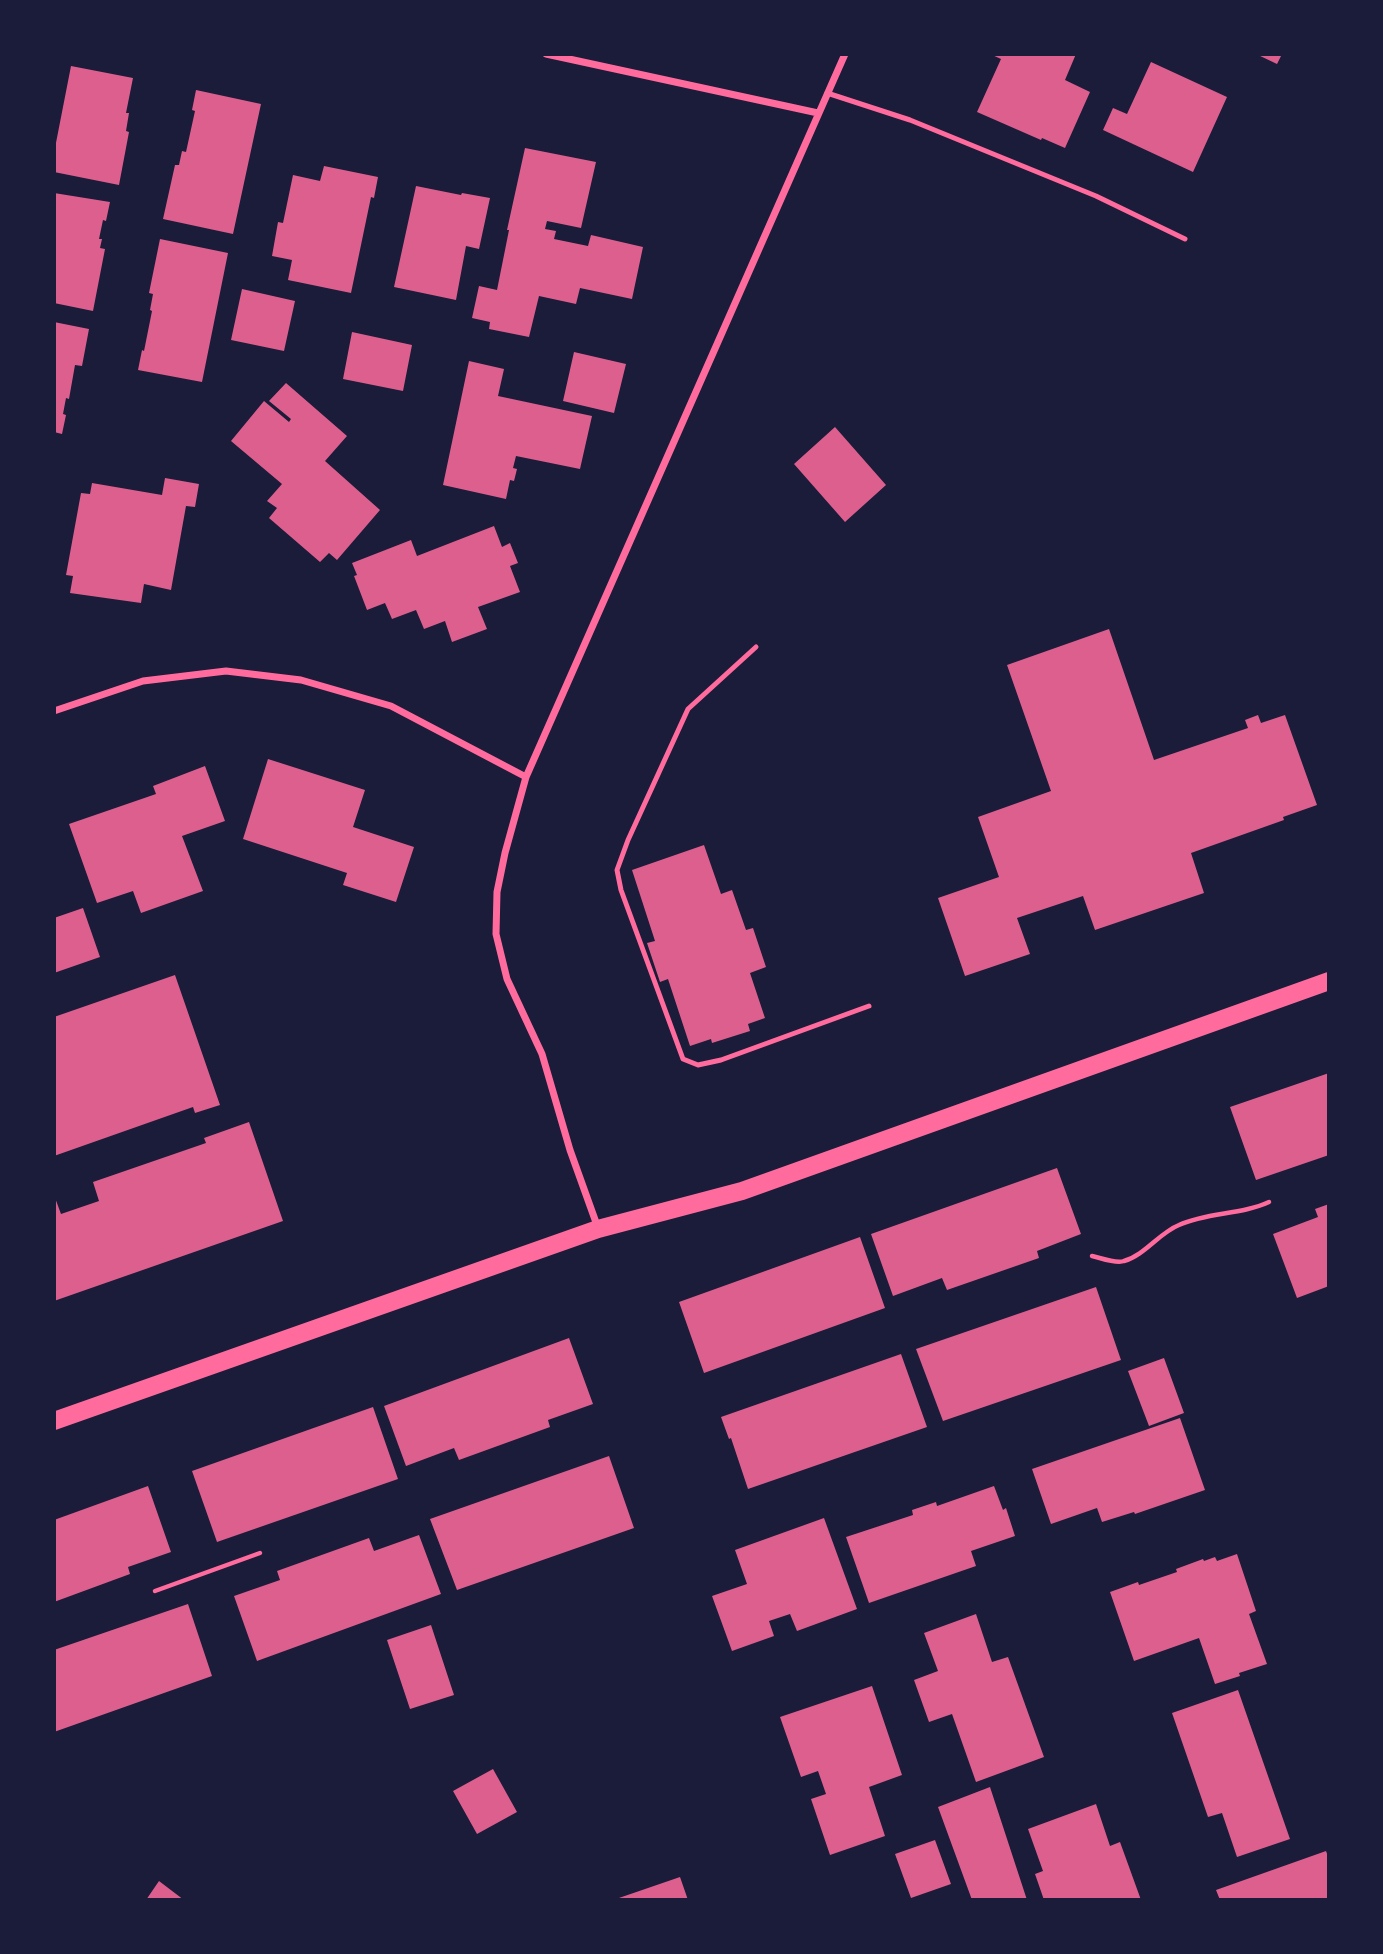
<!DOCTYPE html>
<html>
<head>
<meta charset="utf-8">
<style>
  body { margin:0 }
  #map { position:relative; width:1383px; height:1954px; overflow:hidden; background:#1b1b3a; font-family:Lato,sans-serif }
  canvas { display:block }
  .frame { position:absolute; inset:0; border:56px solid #1b1b3a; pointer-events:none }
</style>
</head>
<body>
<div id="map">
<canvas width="1383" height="1954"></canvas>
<div class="frame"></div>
</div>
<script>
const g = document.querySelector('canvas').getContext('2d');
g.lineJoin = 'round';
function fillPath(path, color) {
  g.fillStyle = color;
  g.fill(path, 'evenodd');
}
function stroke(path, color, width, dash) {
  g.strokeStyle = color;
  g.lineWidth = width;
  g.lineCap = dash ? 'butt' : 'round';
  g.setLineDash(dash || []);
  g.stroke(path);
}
const building = new Path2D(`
  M 990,54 L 1076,54 L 1065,80 L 1090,92 L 1065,148 L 1042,138 L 1041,140 L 977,112 L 1001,59 Z
  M 1256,54 L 1282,54 L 1277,64 Z
  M 1151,62 L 1227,97 L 1193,172 L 1103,130 L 1113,108 L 1127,114 Z
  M 71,66 L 133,78 L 126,113 L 129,113 L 126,131 L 129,132 L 119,185 L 54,172 L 54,153 Z
  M 196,90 L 261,104 L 233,234 L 163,219 L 175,165 L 179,165 L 182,151 L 186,152 L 195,111 L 192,110 Z
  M 525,148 L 596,162 L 581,228 L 547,221 L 545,229 L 556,231 L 554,239 L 588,246 L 591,235 L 643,247 L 632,299 L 580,288 L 576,304 L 539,296 L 529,337 L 489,329 L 490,322 L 472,318 L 479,286 L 497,290 L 509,230 L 507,230 Z
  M 324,166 L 378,177 L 374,198 L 371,197 L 351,293 L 288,280 L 292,260 L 272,256 L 278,222 L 283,223 L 293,175 L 320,181 Z
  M 416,186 L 461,195 L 462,193 L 490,198 L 479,249 L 466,246 L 456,300 L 394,287 Z
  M 54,193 L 110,202 L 106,221 L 103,220 L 99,239 L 102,239 L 100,248 L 105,249 L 93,311 L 54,303 Z
  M 160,239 L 228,253 L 202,382 L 138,370 L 142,350 L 144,351 L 152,311 L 150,310 L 153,294 L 149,293 Z
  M 242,289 L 295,301 L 284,351 L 231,340 Z
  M 54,322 L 89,329 L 82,366 L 75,365 L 69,399 L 66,398 L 63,414 L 66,415 L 62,434 L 54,432 Z
  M 352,332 L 412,345 L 403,391 L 343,379 Z
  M 574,352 L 626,364 L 614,413 L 563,401 Z
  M 469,361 L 504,369 L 498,396 L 592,416 L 580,469 L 516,456 L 513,468 L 517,469 L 514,481 L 510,480 L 506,499 L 443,485 Z
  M 286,383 L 347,436 L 325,461 L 380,510 L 337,560 L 329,553 L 320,562 L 269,518 L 277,508 L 267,501 L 282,484 L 231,441 L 264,401 L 289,422 L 291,419 L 269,401 Z
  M 835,427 L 886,485 L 845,522 L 794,464 Z
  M 165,478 L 199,484 L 195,507 L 186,506 L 171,590 L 144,584 L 141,603 L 70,593 L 73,576 L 66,575 L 81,493 L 90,494 L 92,483 L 162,495 Z
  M 494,526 L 502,547 L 510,543 L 518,563 L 510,566 L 520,592 L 478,607 L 487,629 L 452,642 L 445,621 L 424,629 L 416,610 L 392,619 L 385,603 L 367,610 L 354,576 L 357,575 L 352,563 L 411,540 L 417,556 Z
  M 1109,629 L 1154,760 L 1248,728 L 1245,720 L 1258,715 L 1261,723 L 1285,715 L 1317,805 L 1283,817 L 1284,820 L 1191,853 L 1204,893 L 1095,930 L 1083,896 L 1017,918 L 1030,954 L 965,976 L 938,898 L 999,877 L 978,817 L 1051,791 L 1007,665 Z
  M 268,759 L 365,790 L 353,827 L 414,847 L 396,902 L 343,885 L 347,873 L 243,839 Z
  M 205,766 L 225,821 L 182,836 L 203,891 L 141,913 L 133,891 L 97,903 L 69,824 L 156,794 L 153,786 Z
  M 704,845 L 721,894 L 732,890 L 746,930 L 753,928 L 766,967 L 750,973 L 765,1018 L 748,1024 L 750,1031 L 712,1043 L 711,1039 L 690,1046 L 668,979 L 660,982 L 647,943 L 655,941 L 632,870 Z
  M 83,908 L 100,957 L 54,973 L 54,918 Z
  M 175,975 L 220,1105 L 195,1113 L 193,1107 L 54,1156 L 54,1017 Z
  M 1329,1073 L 1329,1155 L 1256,1180 L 1230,1107 Z
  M 249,1122 L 283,1221 L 54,1301 L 54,1195 L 61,1214 L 99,1201 L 93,1182 L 206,1143 L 204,1138 Z
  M 1057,1168 L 1081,1234 L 1037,1251 L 1039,1258 L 947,1290 L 942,1278 L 893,1296 L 871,1234 Z
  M 1329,1204 L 1329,1286 L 1297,1298 L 1273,1234 L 1318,1217 L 1315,1209 Z
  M 860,1237 L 885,1308 L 704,1373 L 679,1302 Z
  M 1096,1287 L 1121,1360 L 943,1421 L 916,1349 Z
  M 569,1338 L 593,1404 L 548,1420 L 550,1427 L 459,1460 L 454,1448 L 406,1466 L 384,1406 Z
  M 901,1354 L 927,1427 L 748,1489 L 731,1438 L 729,1439 L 721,1417 Z
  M 1164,1358 L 1184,1413 L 1149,1426 L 1128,1371 Z
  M 373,1407 L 398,1479 L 217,1542 L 192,1471 Z
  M 1180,1418 L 1205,1490 L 1135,1514 L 1134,1512 L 1102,1522 L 1097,1508 L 1051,1524 L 1032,1469 Z
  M 609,1456 L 634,1528 L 457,1590 L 430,1519 Z
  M 148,1486 L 171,1552 L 128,1567 L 130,1574 L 54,1602 L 54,1520 Z
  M 994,1486 L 1003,1510 L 1006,1508 L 1015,1536 L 971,1551 L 976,1566 L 869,1603 L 846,1537 L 913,1515 L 912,1510 L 936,1502 L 937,1506 Z
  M 824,1518 L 857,1609 L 797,1631 L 790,1614 L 769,1621 L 774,1636 L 732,1651 L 712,1596 L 747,1584 L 735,1550 Z
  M 419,1535 L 441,1594 L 257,1661 L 234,1596 L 280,1580 L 277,1571 L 369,1538 L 374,1551 Z
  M 1237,1554 L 1256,1611 L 1249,1614 L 1267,1664 L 1239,1673 L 1240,1676 L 1215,1684 L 1199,1638 L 1134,1661 L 1110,1592 L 1138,1582 L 1139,1585 L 1177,1572 L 1176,1569 L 1203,1559 L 1204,1561 L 1215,1557 L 1217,1561 Z
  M 188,1604 L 212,1676 L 54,1732 L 54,1650 Z
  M 976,1614 L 992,1662 L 1008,1657 L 1044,1757 L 976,1782 L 952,1714 L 929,1722 L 914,1680 L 938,1671 L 924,1633 Z
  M 431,1625 L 454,1695 L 410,1709 L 387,1640 Z
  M 872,1686 L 902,1775 L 869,1787 L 885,1836 L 830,1855 L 811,1799 L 826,1794 L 818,1771 L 801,1777 L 780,1717 Z
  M 1238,1690 L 1290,1839 L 1237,1857 L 1222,1813 L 1208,1817 L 1172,1713 Z
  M 493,1769 L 517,1812 L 477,1834 L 453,1791 Z
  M 990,1787 L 1027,1900 L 972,1900 L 938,1807 Z
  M 1096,1804 L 1110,1846 L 1120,1842 L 1141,1900 L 1044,1900 L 1035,1874 L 1043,1871 L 1028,1829 Z
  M 935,1840 L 951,1884 L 911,1898 L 895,1854 Z
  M 1326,1851 L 1329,1859 L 1329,1900 L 1220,1900 L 1216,1890 Z
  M 680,1877 L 688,1900 L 616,1900 L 616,1899 Z
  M 159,1881 L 184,1900 L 146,1900 Z`);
const path = new Path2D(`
  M 1092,1256 C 1101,1258 1116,1264 1124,1261 C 1145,1255 1159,1233 1179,1225 C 1208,1212 1241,1215 1269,1202
  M 155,1591 L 260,1553`);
const service = new Path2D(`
  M 827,93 L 910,120 L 1096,196 L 1185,239
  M 756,647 L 688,709 L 628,840 L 617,870 L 621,890 L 683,1059 L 698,1065 L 721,1060 L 869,1006`);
const minor = new Path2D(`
  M 546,54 L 818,113
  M 54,711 L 143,681 L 226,671 L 301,680 L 391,706 L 526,777
  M 598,1228 L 570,1150 L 542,1054 L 507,979 L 496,934 L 497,892 L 505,853 L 526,777 L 845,54`);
const primary = new Path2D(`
  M 54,1421 L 598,1229 L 742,1191 L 1329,981`);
fillPath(building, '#dd5f8e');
stroke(path, '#ff6b9d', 4.5);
stroke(service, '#ff6b9d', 5);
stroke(minor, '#ff6b9d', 7);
stroke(primary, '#ff6b9d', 18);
</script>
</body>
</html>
